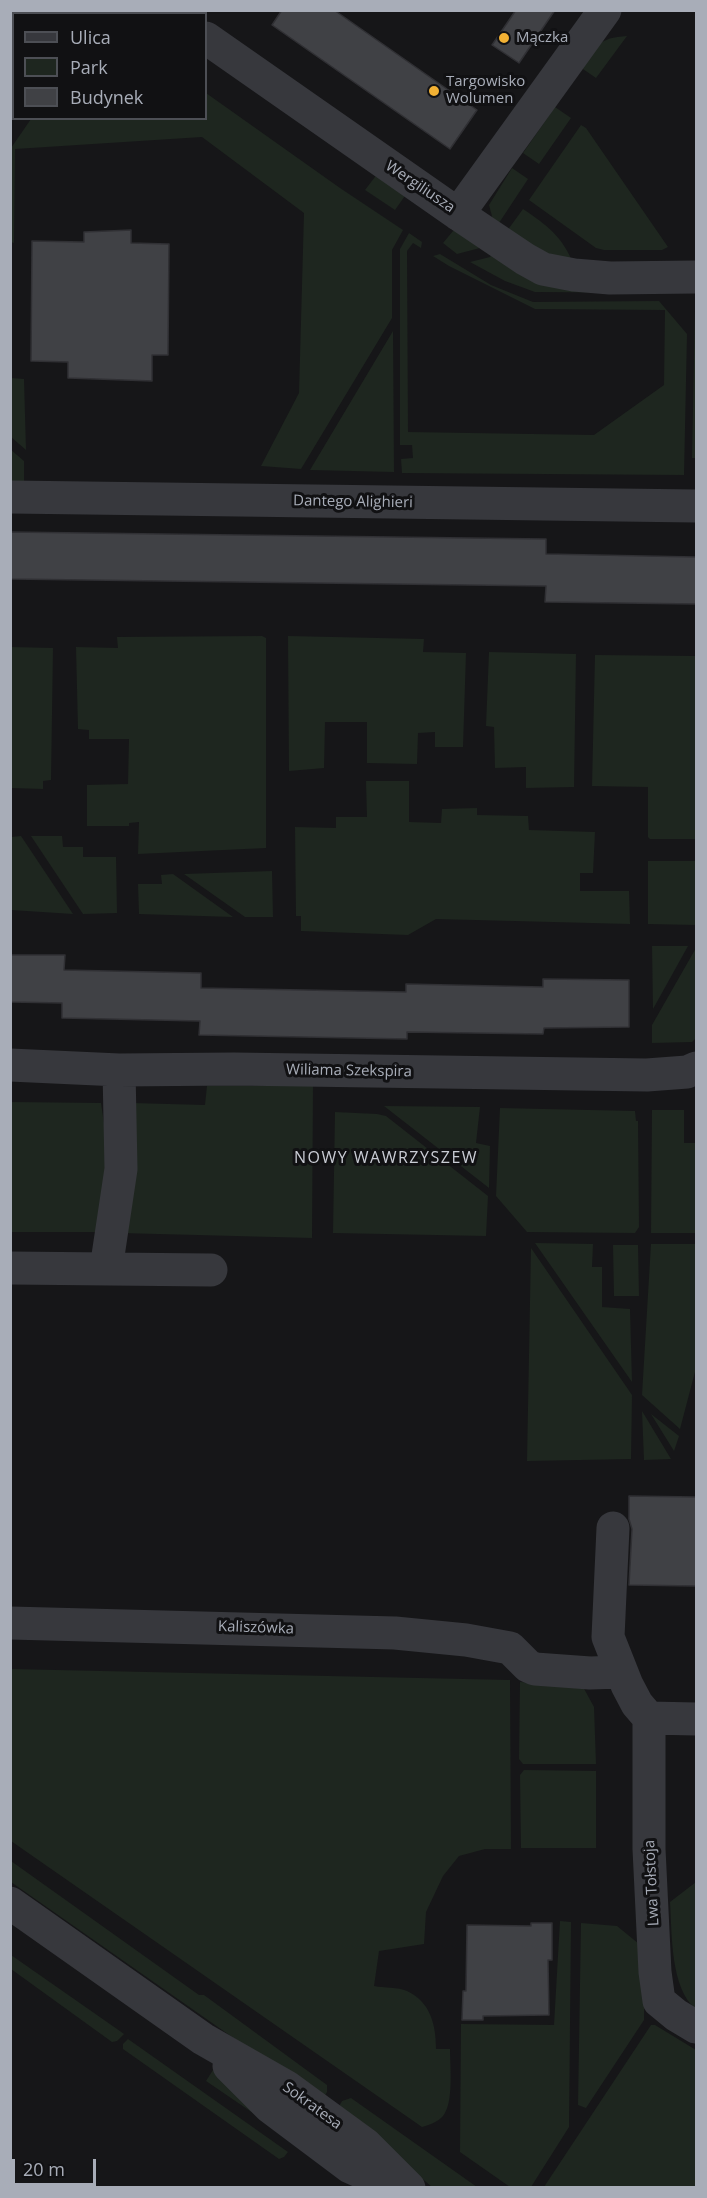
<!DOCTYPE html>
<html>
<head>
<meta charset="utf-8">
<style>
  body { margin:0 }
  #map { position:relative; width:707px; height:2198px; overflow:hidden; background:#161618; font-family:"Open Sans",sans-serif }
  canvas { display:block }
  .frame { position:absolute; inset:0; border:12px solid #a8adb8; pointer-events:none }
  .legend { position:absolute; left:12px; top:12px; width:195px; height:108px; box-sizing:border-box; background:#111113; border:2px solid #4d4f55; margin:0; padding:8px 10px; list-style:none; font-size:18px; color:#a8adb8 }
  .legend li { display:flex; align-items:center; gap:12px; height:30px }
  .legend b { width:30px; border:2px solid #4d4f55 }
  .scale { position:absolute; left:12px; top:2159px; width:84px; height:27px; box-sizing:border-box; border:3px solid #a8adb8; border-top:0; padding-left:8px; font-size:18px; line-height:21px; white-space:nowrap; color:#a8adb8; -webkit-text-stroke:4px #111113; paint-order:stroke }
</style>
</head>
<body>
<div id="map">
<canvas width="707" height="2198"></canvas>
<div class="frame"></div>
<ul class="legend">
<li><b style="height:8px;background:#37383d"></b>Ulica</li>
<li><b style="height:16px;background:#1e261f"></b>Park</li>
<li><b style="height:16px;background:#404145"></b>Budynek</li>
</ul>
<div class="scale">20 m</div>
</div>
<script>
const g = document.querySelector('canvas').getContext('2d');
g.lineJoin = 'round';
function fillPath(path, color) {
  g.fillStyle = color;
  g.fill(path, 'evenodd');
}
function stroke(path, color, width, dash) {
  g.strokeStyle = color;
  g.lineWidth = width;
  g.lineCap = dash ? 'butt' : 'round';
  g.setLineDash(dash || []);
  g.stroke(path);
}
function drawText(font, color, halo, rows, align = 'center') {
  g.font = font + ' "Open Sans",sans-serif';
  g.lineWidth = 6;
  g.setLineDash([]);
  g.textBaseline = 'middle';
  g.strokeStyle = halo;
  g.fillStyle = color;
  for (const [text, x, y, turn = 0] of rows) {
    g.save();
    g.translate(x, y);
    g.rotate((+turn || 0) * Math.PI / 180);
    g.textAlign = isNaN(turn) ? turn : align;
    if (halo) g.strokeText(text, 0, 0);
    g.fillText(text, 0, 0);
    g.restore();
  }
}
const green = new Path2D(`
  M 11,10 L 33,11 L 37,13 L 14,14 L 13,66 L 11,70 Z
  M 627,36 L 596,78 L 580,67 C 598,45 598,38 627,36 Z
  M 206,93 L 340,188 L 403,230 L 392,250 L 392,318 L 301,469 L 261,466 L 299,393 L 304,213 L 202,137 L 15,149 L 14,243 L 11,242 L 11,148 L 31,119 L 206,118 Z
  M 555,107 L 571,118 L 539,164 L 523,153 Z
  M 581,125 L 586,128 L 668,247 L 662,250 L 604,250 L 596,248 L 529,200 Z
  M 512,168 L 528,179 L 499,223 L 493,220 L 489,205 Z
  M 378,173 L 407,193 L 395,210 L 365,190 Z
  M 523,209 C 548,226 562,236 574,265 L 568,265 L 507,231 Z
  M 458,230 L 480,248 L 457,254 L 443,243 L 453,231 Z
  M 409,233 L 422,242 L 421,248 L 413,243 L 407,251 L 408,432 L 594,435 L 664,385 L 665,310 L 535,309 L 449,266 L 433,256 L 440,254 L 491,285 L 533,302 L 659,301 L 687,334 L 684,475 L 402,473 L 401,459 L 413,458 L 412,445 L 400,445 L 400,249 Z
  M 493,253 L 677,293 L 535,292 L 505,281 L 470,262 L 490,257 Z
  M 695,309 L 696,310 L 696,458 L 692,458 Z
  M 393,331 L 394,472 L 310,470 Z
  M 11,378 L 24,379 L 26,450 L 11,437 Z
  M 10,449 L 24,461 L 24,487 L 11,487 Z
  M 262,636 L 266,638 L 266,848 L 138,854 L 139,822 L 129,823 L 129,826 L 87,826 L 87,785 L 128,784 L 129,739 L 89,739 L 89,730 L 78,729 L 76,647 L 118,648 L 117,637 Z
  M 288,636 L 424,639 L 423,652 L 466,653 L 463,747 L 435,747 L 435,732 L 418,733 L 417,764 L 367,763 L 367,722 L 325,722 L 324,768 L 289,771 Z
  M 11,647 L 53,648 L 51,780 L 43,781 L 43,789 L 11,788 Z
  M 489,652 L 576,654 L 574,787 L 526,788 L 526,767 L 495,768 L 494,727 L 486,726 Z
  M 595,655 L 696,656 L 696,839 L 650,839 L 648,837 L 648,787 L 592,786 Z
  M 366,781 L 409,781 L 409,822 L 441,823 L 442,809 L 477,808 L 477,815 L 528,816 L 529,830 L 595,832 L 593,873 L 580,873 L 580,891 L 629,891 L 630,924 L 436,919 L 408,935 L 301,931 L 301,916 L 296,916 L 295,827 L 336,828 L 336,817 L 367,817 Z
  M 21,836 L 73,914 L 11,910 L 11,837 Z
  M 31,836 L 62,836 L 63,847 L 83,847 L 83,857 L 116,857 L 117,913 L 83,914 Z
  M 648,861 L 696,861 L 696,925 L 648,924 Z
  M 272,871 L 273,917 L 245,917 L 184,874 Z
  M 173,874 L 233,917 L 139,914 L 138,884 L 162,884 L 161,875 Z
  M 652,946 L 688,946 L 653,1009 Z
  M 696,948 L 696,1038 L 692,1042 L 652,1043 L 652,1025 Z
  M 207,1086 L 313,1086 L 312,1238 L 120,1233 L 132,1103 L 205,1105 Z
  M 11,1102 L 101,1103 L 109,1158 L 96,1232 L 11,1232 Z
  M 384,1106 L 480,1107 L 476,1143 L 490,1146 L 489,1188 Z
  M 500,1108 L 635,1111 L 636,1121 L 638,1121 L 639,1227 L 635,1233 L 527,1232 L 496,1196 Z
  M 652,1110 L 684,1110 L 684,1143 L 696,1143 L 696,1233 L 651,1233 Z
  M 335,1112 L 377,1114 L 386,1116 L 488,1196 L 486,1236 L 333,1233 Z
  M 535,1243 L 593,1244 L 592,1267 L 602,1267 L 602,1307 L 630,1309 L 632,1382 Z
  M 651,1244 L 696,1244 L 696,1368 L 680,1429 L 642,1395 Z
  M 613,1245 L 638,1245 L 639,1296 L 614,1296 Z
  M 531,1248 L 632,1395 L 631,1459 L 527,1461 Z
  M 642,1411 L 671,1459 L 644,1460 Z
  M 651,1414 L 679,1436 L 674,1451 Z
  M 11,1669 L 510,1680 L 511,1849 L 485,1849 L 459,1856 L 443,1876 L 426,1912 L 424,1944 L 379,1951 L 374,1986 C 384,1988 398,1987 407,1991 C 431,2002 436,2026 436,2049 L 450,2049 C 450,2066 454,2103 443,2116 C 438,2122 429,2125 422,2127 L 11,1841 Z
  M 520,1682 L 582,1685 L 594,1707 L 596,1764 L 523,1764 L 519,1759 Z
  M 524,1770 L 596,1771 L 596,1848 L 521,1848 L 520,1775 Z
  M 11,1861 L 199,1995 L 204,1995 L 327,2085 L 327,2092 L 322,2100 L 11,1882 Z
  M 696,1882 L 696,2009 C 670,1989 672,1932 670,1902 Z
  M 560,1921 L 571,1922 L 569,2127 L 531,2187 L 510,2187 L 460,2152 L 461,2024 L 554,2025 Z
  M 581,1923 L 617,1926 L 644,1948 L 644,2020 L 586,2108 L 578,2105 Z
  M 11,1955 L 117,2029 L 124,2034 L 117,2041 L 112,2042 L 11,1969 Z
  M 651,2025 L 655,2025 L 696,2050 L 696,2187 L 544,2187 Z
  M 128,2039 L 288,2152 L 284,2157 L 279,2159 L 123,2049 L 123,2044 Z
  M 213,2070 L 217,2072 L 294,2141 L 206,2081 Z
  M 351,2098 L 477,2187 L 432,2187 L 377,2140 L 337,2110 L 342,2101 Z`);
const building = new Path2D(`
  M 282,10 L 334,10 L 477,110 L 450,149 L 272,25 Z
  M 516,10 L 555,10 L 519,63 L 492,45 Z
  M 131,230 L 131,243 L 169,244 L 168,355 L 152,355 L 152,381 L 68,378 L 68,362 L 31,361 L 32,241 L 84,242 L 84,232 Z
  M 10,532 L 546,539 L 546,554 L 696,557 L 696,604 L 545,602 L 546,586 L 10,579 Z
  M 10,955 L 65,955 L 64,970 L 201,973 L 201,988 L 406,992 L 406,984 L 543,987 L 543,979 L 629,980 L 629,1027 L 544,1028 L 543,1034 L 407,1032 L 407,1039 L 199,1035 L 200,1021 L 62,1018 L 62,1003 L 10,1002 Z
  M 629,1496 L 696,1497 L 696,1586 L 629,1585 L 632,1529 L 629,1519 Z
  M 531,1923 L 552,1923 L 552,1960 L 548,1960 L 549,2015 L 483,2016 L 483,2020 L 462,2020 L 463,1991 L 466,1991 L 467,1925 L 531,1926 Z`);
const minor = new Path2D(`
  M 166,10 L 170,14
  M 66,14 L 68,10
  M 206,38 L 458,214 L 525,259 L 543,269 L 574,275 L 610,278 L 696,277
  M 10,93 L 14,88
  M 458,214 L 605,10
  M 10,497 L 696,506
  M 10,1065 L 119,1070 L 234,1069 L 647,1075 L 687,1072 L 696,1068
  M 10,1268 L 211,1270
  M 106,1269 L 121,1169 L 119,1070
  M 613,1528 L 608,1637 L 627,1685 L 637,1704 L 649,1718 L 696,1719
  M 10,1623 L 395,1633 L 466,1640 L 510,1648 L 528,1666 L 535,1669 L 590,1673 L 621,1672
  M 649,1718 L 649,1849 L 655,1972 L 659,2001 L 676,2015 L 696,2027`);
const tertiary = new Path2D(`
  M 10,1903 L 203,2039 L 287,2087 L 365,2144 L 409,2188
  M 229,2066 L 270,2107 L 350,2167 L 397,2188`);
const markers = [
  [504,38,6,"#f2b134"],
  [434,91,6,"#f2b134"]
];
const poiNames = [
  ["Mączka",516,38],
  ["Targowisko",446,82],
  ["Wolumen",446,99]
];
const streetNames = [
  ["Wergiliusza",420,187,34],
  ["Dantego Alighieri",353,502,1],
  ["Wiliama Szekspira",349,1071,1],
  ["Kaliszówka",256,1628,2],
  ["Lwa Tołstoja",652,1883,-93],
  ["Sokratesa",312,2106,36]
];
const neighbourhoodNames = [
  ["NOWY WAWRZYSZEW",386,1158]
];
fillPath(green, '#1e261f');
fillPath(building, '#404145');
stroke(building, '#303034', 1.5);
stroke(minor, '#37383d', 33);
stroke(tertiary, '#37383d', 33);
for (const [x, y, r, color] of markers) {
  const dot = new Path2D();
  dot.arc(x, y, r, 0, 2 * Math.PI);
  g.fillStyle = color;
  g.fill(dot);
  stroke(dot, '#111113', 2);
}
drawText('15px', '#a8adb8', '#111113', poiNames, 'left');
drawText('15px', '#a8adb8', '#111113', streetNames);
g.letterSpacing = '1.5px';
drawText('16px', '#c9ccd4', '#111113', neighbourhoodNames);
g.letterSpacing = '0px';
</script>
</body>
</html>
